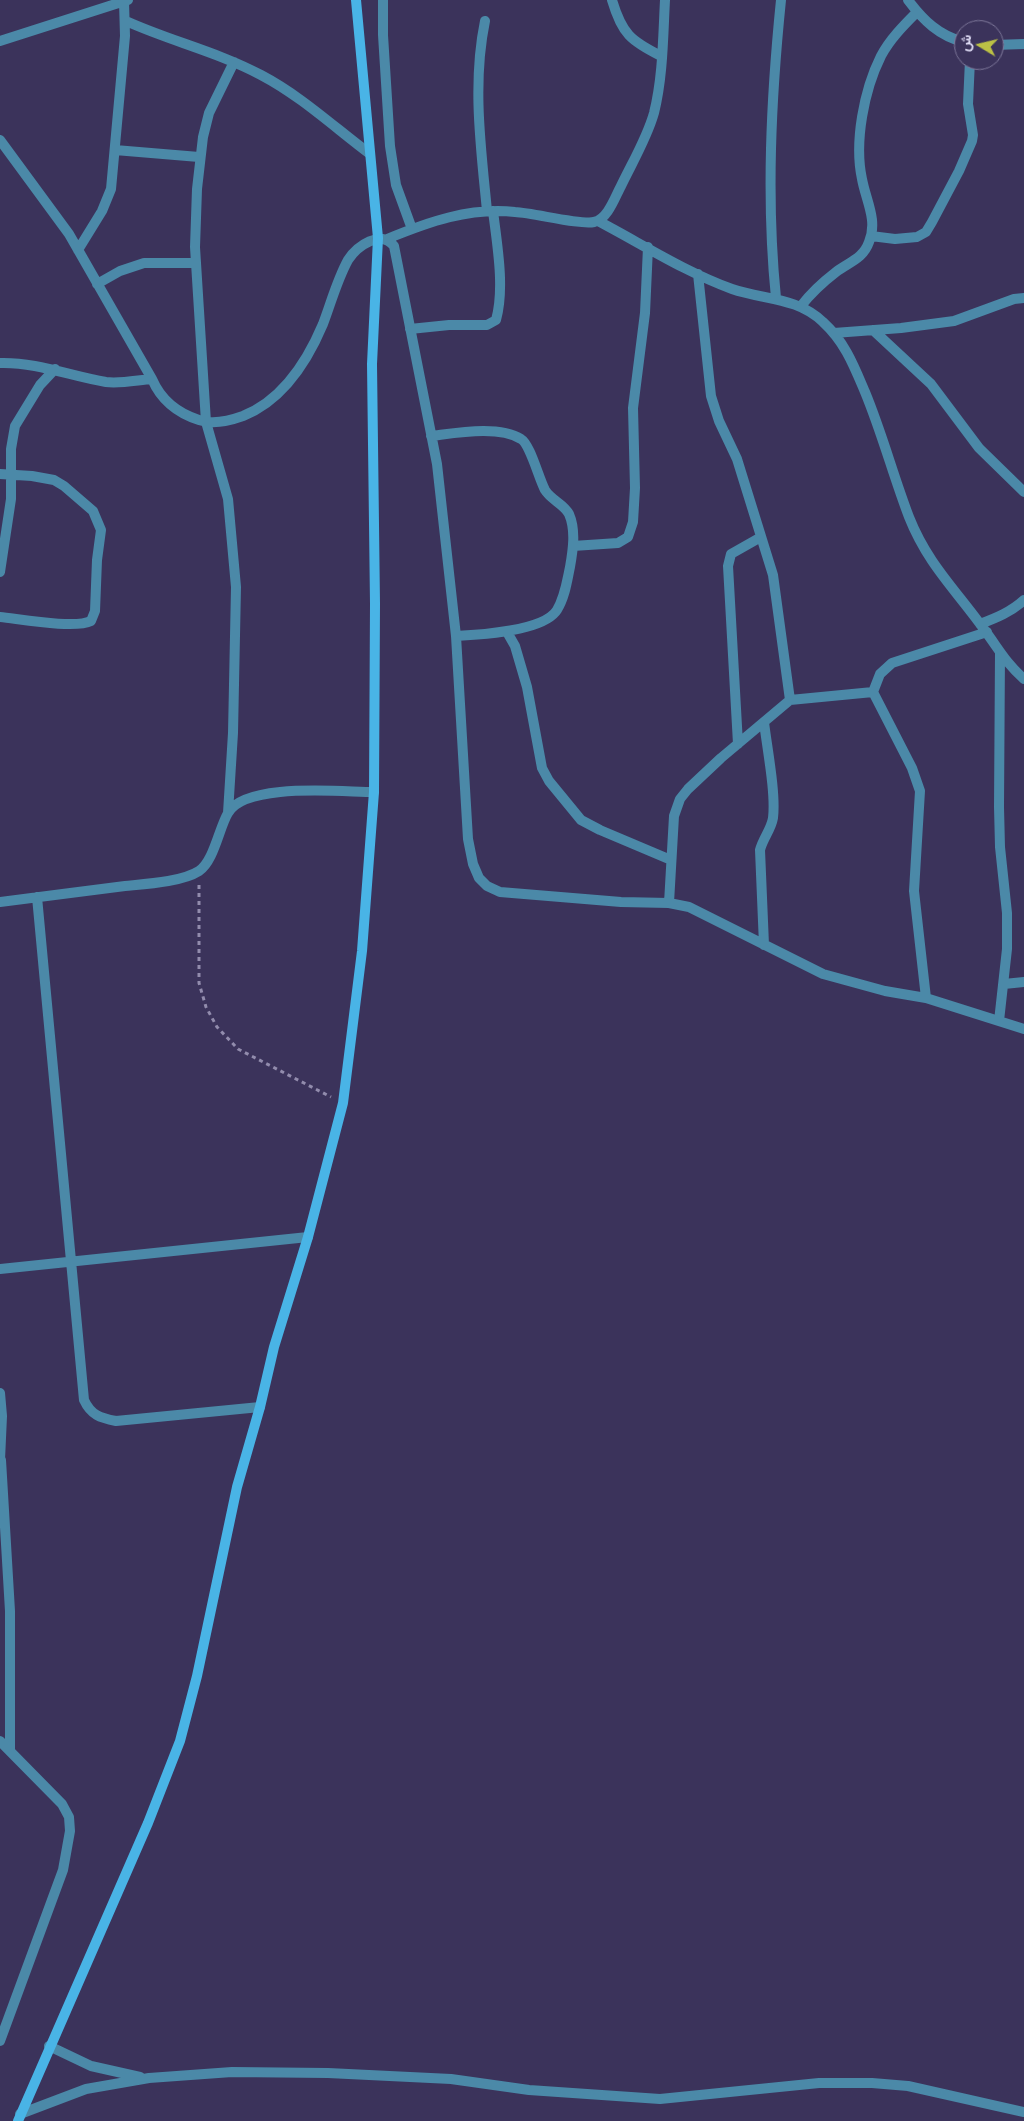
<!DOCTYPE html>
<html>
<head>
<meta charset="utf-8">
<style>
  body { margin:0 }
  #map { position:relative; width:1024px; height:2121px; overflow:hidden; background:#3b335b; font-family:Montserrat,Vazirmatn,sans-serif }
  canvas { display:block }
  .north { position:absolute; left:954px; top:20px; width:50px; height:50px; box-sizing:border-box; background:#3b335b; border:1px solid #7d7799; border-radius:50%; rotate:279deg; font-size:14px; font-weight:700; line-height:20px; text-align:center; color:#e1def7 }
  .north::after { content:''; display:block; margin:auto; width:18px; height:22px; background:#bbc045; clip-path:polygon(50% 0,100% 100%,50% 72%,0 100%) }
</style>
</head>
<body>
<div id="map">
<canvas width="1024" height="2121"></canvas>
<div class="north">ش</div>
</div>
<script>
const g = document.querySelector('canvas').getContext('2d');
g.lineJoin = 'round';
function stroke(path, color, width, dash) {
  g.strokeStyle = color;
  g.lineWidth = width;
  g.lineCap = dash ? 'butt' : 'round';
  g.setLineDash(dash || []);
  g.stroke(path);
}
const path = new Path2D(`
  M 199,885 L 199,983 L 206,1007 L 217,1027 L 238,1049 L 331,1097`);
const street = new Path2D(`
  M 383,0 L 383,35 L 390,146 L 396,185 L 412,229
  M 612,0 C 622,34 631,41 661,56
  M 908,0 C 923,20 939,36 964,42
  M 126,21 C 170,41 218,52 261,75 C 301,96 334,127 370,154
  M 485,21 C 472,84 481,148 487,211
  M 0,41 L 128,0
  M 994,45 L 1024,44
  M 0,140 L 69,234 L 152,379 C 161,400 177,413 199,420 C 213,425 229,421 243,416 C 283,400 307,362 323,324 C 331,303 337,280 348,260 C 357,246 381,229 394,246 L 437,464 L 456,636 L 468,839 L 473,864 L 479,878 L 487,886 L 500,892 L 621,902 L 669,903 L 689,907 L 823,974 L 885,991 L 926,998 L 1024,1029
  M 115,150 L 199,157
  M 598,221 C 642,244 685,272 732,289 C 764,300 797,297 823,322 C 845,342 854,366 865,392 C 882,433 893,475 909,517 C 928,565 957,591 986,632 C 1000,651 1006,663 1024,679
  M 871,236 L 895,239 L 917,237 L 926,232 L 932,222 L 959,171 L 972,141 L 973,135 L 968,104 L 970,60
  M 387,239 C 428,222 470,207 515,212 C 534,213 580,225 594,222 C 608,219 615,197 621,186 C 632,163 647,138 654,113 C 663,77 663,37 665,0
  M 78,250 L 102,211 L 111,189 L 125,36 L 124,1
  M 698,274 L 711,396 L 719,421 L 737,459 L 773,575 L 790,700
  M 97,284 L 120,271 L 144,263 L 196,263
  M 776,298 C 766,199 771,99 781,0
  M 801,306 C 811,293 823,282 836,272 C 849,262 863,259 869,242 C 878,220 866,201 862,179 C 854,142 864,90 881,56 C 890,39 904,25 917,12
  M 410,329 L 449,325 L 487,325 L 496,320 C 505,288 497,244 493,211
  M 873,330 L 931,384 L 979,448 L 1024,492
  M 834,333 L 901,328 L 954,321 L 1014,299 L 1024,298
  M 0,363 C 37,362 70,376 106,382 C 120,384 138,380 152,379
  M 431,436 C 456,433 499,425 521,439 C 530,444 539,479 545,490 C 551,500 564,504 569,514 C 576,530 573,550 570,567 C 567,581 565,597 557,610 C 544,631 479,635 456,636
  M 0,474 L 32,476 L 54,480 L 64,486 L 93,511 L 101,530 L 97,560 L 95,611 L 91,621 C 75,629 20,619 0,617
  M 573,546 L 618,543 L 628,537 L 633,522 L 635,488 L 633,408 L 645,313 L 648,247
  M 0,572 L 11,499 L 11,449 L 15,426 L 40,385 L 55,369
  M 980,624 C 996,618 1011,612 1024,600
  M 507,632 L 515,646 L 527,687 L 542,768 L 549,781 L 581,820 L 600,830 L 671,860
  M 873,692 L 912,768 L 920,791 L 914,891 L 926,998
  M 764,722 C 767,748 776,793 773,818 C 771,830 763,838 760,850 L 764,945
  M 738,744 L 728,566 L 731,554 L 761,537
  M 228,813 L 233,733 L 236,587 L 228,499 L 206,422 L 195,247 L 197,189 L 203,137 L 209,113 L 234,62
  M 37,897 L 84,1400 C 91,1415 100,1418 116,1421 L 260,1407
  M 0,902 C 42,897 83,891 125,886 C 145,884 182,882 199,871 C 214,861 219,828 228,813 C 245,782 341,792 374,792
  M 669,903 L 674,816 L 680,799 L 688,789 L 721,758 L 790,700 L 873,692 L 880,674 L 892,663 L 987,632
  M 1004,984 L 1024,982
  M 999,1021 L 1007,949 L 1007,913 L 1000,847 L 999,807 L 1000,653
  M 0,1269 L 308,1237
  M 0,1393 L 2,1416 L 0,1460
  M 1,1460 L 10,1611 L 10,1749
  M 0,1741 L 62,1804 L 69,1817 L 70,1831 L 63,1870 L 0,2041
  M 49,2046 L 91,2066 L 140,2077
  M 20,2114 L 86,2089 L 149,2078 L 232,2072 L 328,2073 L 451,2079 L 529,2090 L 660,2099 L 819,2083 L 872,2083 L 908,2086 L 1024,2112`);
const secondary = new Path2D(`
  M 18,2121 L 148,1823 L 180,1741 L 197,1676 L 237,1487 L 260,1407 L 274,1347 L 308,1237 L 343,1103 L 362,951 L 374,792 L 375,604 L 372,364 L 378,238 L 356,0`);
stroke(path, '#928cad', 3, [4, 4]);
stroke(street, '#4b89a8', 10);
stroke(secondary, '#49b4e6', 10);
</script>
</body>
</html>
